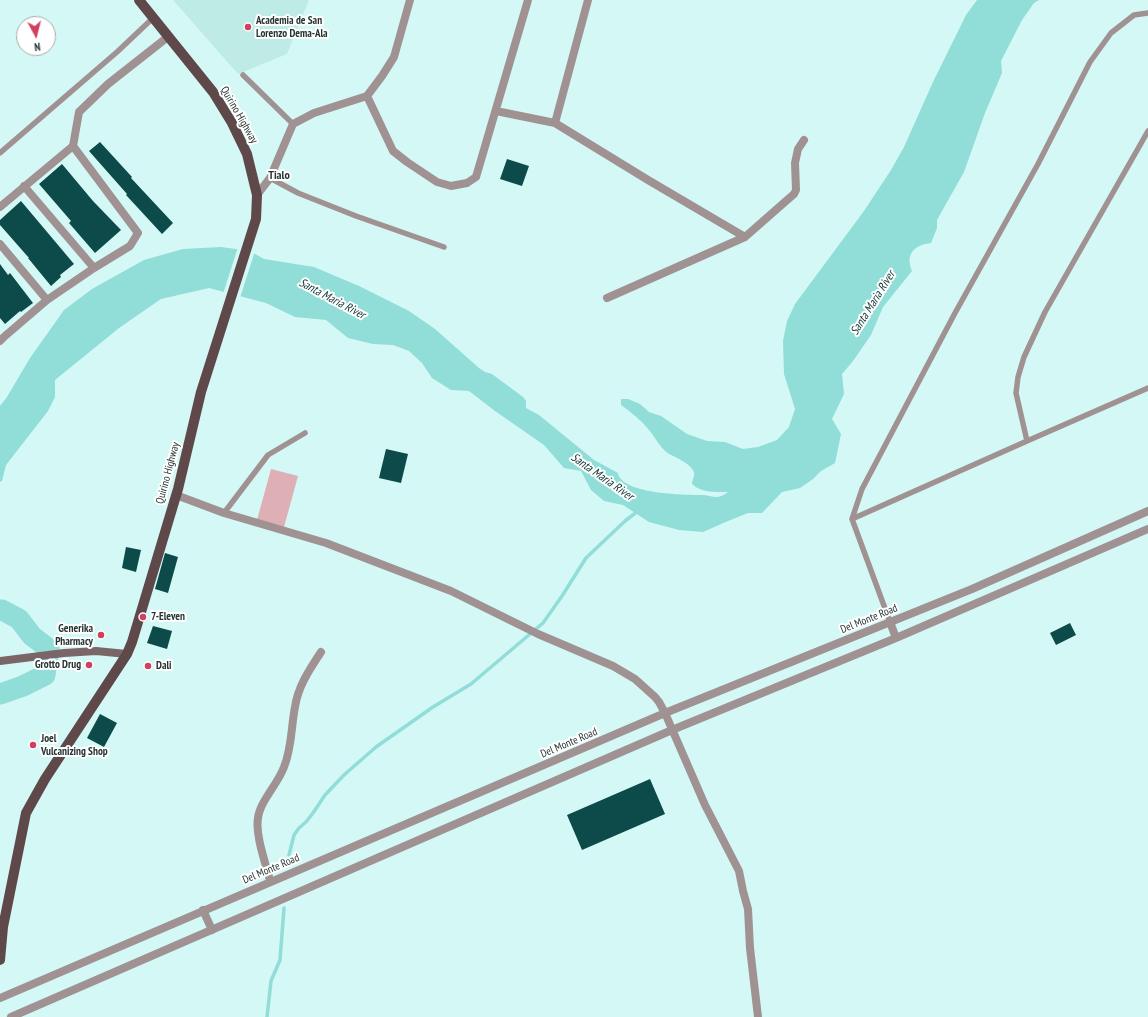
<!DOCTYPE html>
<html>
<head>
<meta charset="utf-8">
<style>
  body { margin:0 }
  #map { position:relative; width:1148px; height:1017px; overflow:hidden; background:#d4f8f5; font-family:"PT Sans Narrow",sans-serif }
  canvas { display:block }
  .north { position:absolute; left:16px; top:16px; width:40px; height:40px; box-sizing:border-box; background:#fff; border:1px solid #a8aead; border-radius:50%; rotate:173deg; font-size:11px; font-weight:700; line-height:16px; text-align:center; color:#263433 }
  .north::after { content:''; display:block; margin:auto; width:14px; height:18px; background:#d04160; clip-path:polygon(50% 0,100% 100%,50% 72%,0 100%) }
</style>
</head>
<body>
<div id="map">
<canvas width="1148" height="1017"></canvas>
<div class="north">N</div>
</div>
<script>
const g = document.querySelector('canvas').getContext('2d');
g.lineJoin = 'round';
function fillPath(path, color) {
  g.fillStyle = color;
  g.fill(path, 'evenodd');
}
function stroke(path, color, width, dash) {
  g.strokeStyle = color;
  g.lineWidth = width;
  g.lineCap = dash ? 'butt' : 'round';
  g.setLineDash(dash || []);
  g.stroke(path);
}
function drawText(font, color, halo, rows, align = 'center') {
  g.font = font + ' "PT Sans Narrow",sans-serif';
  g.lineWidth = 4;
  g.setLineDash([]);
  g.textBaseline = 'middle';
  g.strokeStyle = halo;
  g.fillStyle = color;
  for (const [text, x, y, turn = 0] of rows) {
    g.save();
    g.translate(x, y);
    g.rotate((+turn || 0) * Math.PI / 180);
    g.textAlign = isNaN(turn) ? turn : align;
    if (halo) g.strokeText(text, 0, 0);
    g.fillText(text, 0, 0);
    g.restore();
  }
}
const built = new Path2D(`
  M 173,0 L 309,0 L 287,54 L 238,74 Z`);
const green = new Path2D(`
  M 271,469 L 298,476 L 284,527 L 257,520 Z`);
const water = new Path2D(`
  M 977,0 L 1039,0 L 1034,3 L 1022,20 L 1001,61 L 1002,73 L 985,113 L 964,172 L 937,220 L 937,228 L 931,243 C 914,245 905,254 912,271 L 883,307 L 871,335 L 853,361 L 842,374 L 844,394 L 832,419 L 841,434 L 835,463 L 821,471 L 813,479 L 800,488 L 782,492 L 762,513 L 748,513 L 728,521 L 703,532 L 679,530 L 649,522 L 623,505 L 604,501 L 591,490 L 581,471 L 564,468 L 544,445 L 495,411 L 469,391 L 451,390 L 432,378 L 422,363 L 409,351 L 393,345 L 373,344 L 348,338 L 326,320 L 295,317 L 266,303 L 209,288 L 161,299 L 119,328 L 55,380 L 55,397 L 48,411 L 6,465 L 2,481 L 0,482 L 0,406 L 7,397 L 30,358 L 64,310 L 92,289 L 144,260 L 183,249 L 221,247 L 250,251 L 264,259 L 314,267 L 359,286 L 409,311 L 435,329 L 479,368 L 485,372 L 492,374 L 523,397 L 526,401 L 526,408 L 539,415 L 594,460 L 618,473 C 621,494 685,495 702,495 C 707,495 712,497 717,497 C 721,497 725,494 728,492 C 716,492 701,493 692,484 C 692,480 695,476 694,472 C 690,463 677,458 669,454 C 660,448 655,437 649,430 C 641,420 631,412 621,405 L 621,399 L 628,399 L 640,404 L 649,412 L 661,416 L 687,434 L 707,441 L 725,442 L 743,449 L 758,447 L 777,440 L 789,427 L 795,409 L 784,374 L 783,341 L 787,321 L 795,304 L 864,211 L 891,170 L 904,147 L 933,82 L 966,15 Z`);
const pier = new Path2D(`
  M 238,247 L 250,249 L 255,251 L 240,298 L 223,294 Z`);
const stream = new Path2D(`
  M 289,855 L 294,835 L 299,828 L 306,822 L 313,813 L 325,795 L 345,774 L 376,747 L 433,707 L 471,684 L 543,623 L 562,596 L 586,558 L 625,521 L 638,511
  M 267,1017 L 271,981 L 280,960 L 284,908`);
const river = new Path2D(`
  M 0,610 L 2,610 L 19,619 L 32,636 L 49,649 L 45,675 L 23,686 L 0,694`);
const building = new Path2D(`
  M 100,142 L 132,177 L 131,178 L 173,223 L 162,234 L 126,195 L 127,194 L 89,151 Z
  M 507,159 L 529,166 L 522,186 L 500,179 Z
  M 62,164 L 93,201 L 121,230 L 95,253 L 69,223 L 71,221 L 39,184 Z
  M 21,201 L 74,264 L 60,275 L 61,277 L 51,286 L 28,258 L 29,258 L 0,225 L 0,220 Z
  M 0,264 L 8,275 L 10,273 L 33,303 L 21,312 L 20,311 L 5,324 L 0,318 Z
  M 386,449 L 408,454 L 401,483 L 379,478 Z
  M 126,547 L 141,550 L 136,572 L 122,568 Z
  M 165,553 L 178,557 L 168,593 L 155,589 Z
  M 1070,623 L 1076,635 L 1056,645 L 1050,633 Z
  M 153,626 L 172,631 L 167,649 L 147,643 Z
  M 100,714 L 117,723 L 104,747 L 87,738 Z
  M 650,779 L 665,814 L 582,850 L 567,815 Z`);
const lane = new Path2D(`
  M 243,75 L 293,124
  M 0,153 L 117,52 L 153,18
  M 270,178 L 298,193 L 356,216 L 444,247
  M 1027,441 L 1016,393 L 1018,377 L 1024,357 L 1045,312 L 1148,131
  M 224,513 L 268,455 L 305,433
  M 852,519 L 1027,441 L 1148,388
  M 890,622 L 852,519 L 862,489 L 955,313 L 1038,164 L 1090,62 L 1111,33 L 1134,15 L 1148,13`);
const street = new Path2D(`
  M 367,96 L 393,151 L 407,162 L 437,182 L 451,186 L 467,183 L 476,177 L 528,0
  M 496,111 L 555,123 L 588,0
  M 555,123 L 648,180 L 745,237
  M 24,186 L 94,268
  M 257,195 L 270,178 L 293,124 L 314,113 L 367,96 L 382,76 L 394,57 L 410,0
  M 0,207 L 73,146 L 79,112 L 108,84 L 169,36
  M 0,244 L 47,300
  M 607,298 L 745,237 L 794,194 L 796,190 L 795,163 L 798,149 L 804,140
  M 0,341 L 5,336 L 47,300 L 94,268 L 130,246 L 138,233 L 73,146
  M 176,495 L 224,513 L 326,543 L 451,591 L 538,634 L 613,666 L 635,679 L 655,697 L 659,702 L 665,713 L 705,805 L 739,871 L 743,891 L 748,909 L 750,948 L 758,1017
  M 890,622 L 896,638
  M 270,881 C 266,864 255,835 258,818 C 260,801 278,784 284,767 C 292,748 291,727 295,707 C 298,686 310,669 321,652
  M 203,910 L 212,930
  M 0,998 L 665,713 L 972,589 L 1148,511
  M 11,1017 L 672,730 L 896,638 L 1148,529`);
const secondary = new Path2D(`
  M 0,661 L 64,653 L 96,651 L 127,654`);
const primary = new Path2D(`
  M 0,960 L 3,927 L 26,813 L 45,779 L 127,654 L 132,642 L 178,489 L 201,392 L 256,219 L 257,195 L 247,154 L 232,123 L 213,92 L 139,0`);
const markers = [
  [248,27,4,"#d04160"],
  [143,617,4,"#d04160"],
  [101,635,4,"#d04160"],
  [89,665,4,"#d04160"],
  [148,666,4,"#d04160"],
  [33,745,4,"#d04160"]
];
const poiNames = [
  ["Academia de San",256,21],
  ["Lorenzo Dema-Ala",256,34],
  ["7-Eleven",151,617],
  ["Generika",93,629,"right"],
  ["Pharmacy",93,642,"right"],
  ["Grotto Drug",81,665,"right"],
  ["Dali",156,666],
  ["Joel",41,739],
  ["Vulcanizing Shop",41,752]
];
const streetNames = [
  ["Quirino Highway",239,115,60],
  ["Quirino Highway",168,473,-75],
  ["Del Monte Road",869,619,-22],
  ["Del Monte Road",569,743,-23],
  ["Del Monte Road",271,869,-23]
];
const neighbourhoodNames = [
  ["Tialo",279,176]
];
const waterNames = [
  ["Santa Maria River",332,299,28],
  ["Santa Maria River",873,303,-58],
  ["Santa Maria River",602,477,35]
];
fillPath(built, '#bfebe7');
fillPath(green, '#deafb4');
fillPath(water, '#91ddd8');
fillPath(pier, '#d4f8f5');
stroke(stream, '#91ddd8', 3.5);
stroke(river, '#91ddd8', 21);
fillPath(building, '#0c4b49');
stroke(lane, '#a09293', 5.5);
stroke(street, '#a09293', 8);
stroke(secondary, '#7a6668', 8);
stroke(primary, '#5f484a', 10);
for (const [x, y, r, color] of markers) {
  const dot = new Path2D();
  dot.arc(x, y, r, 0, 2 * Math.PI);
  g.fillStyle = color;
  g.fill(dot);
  stroke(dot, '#fff', 1.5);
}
drawText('bold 11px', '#263433', '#fff', poiNames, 'left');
drawText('11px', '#263433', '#fff', streetNames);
drawText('bold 12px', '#263433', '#fff', neighbourhoodNames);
drawText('italic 12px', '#103634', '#fff', waterNames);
</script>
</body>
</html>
